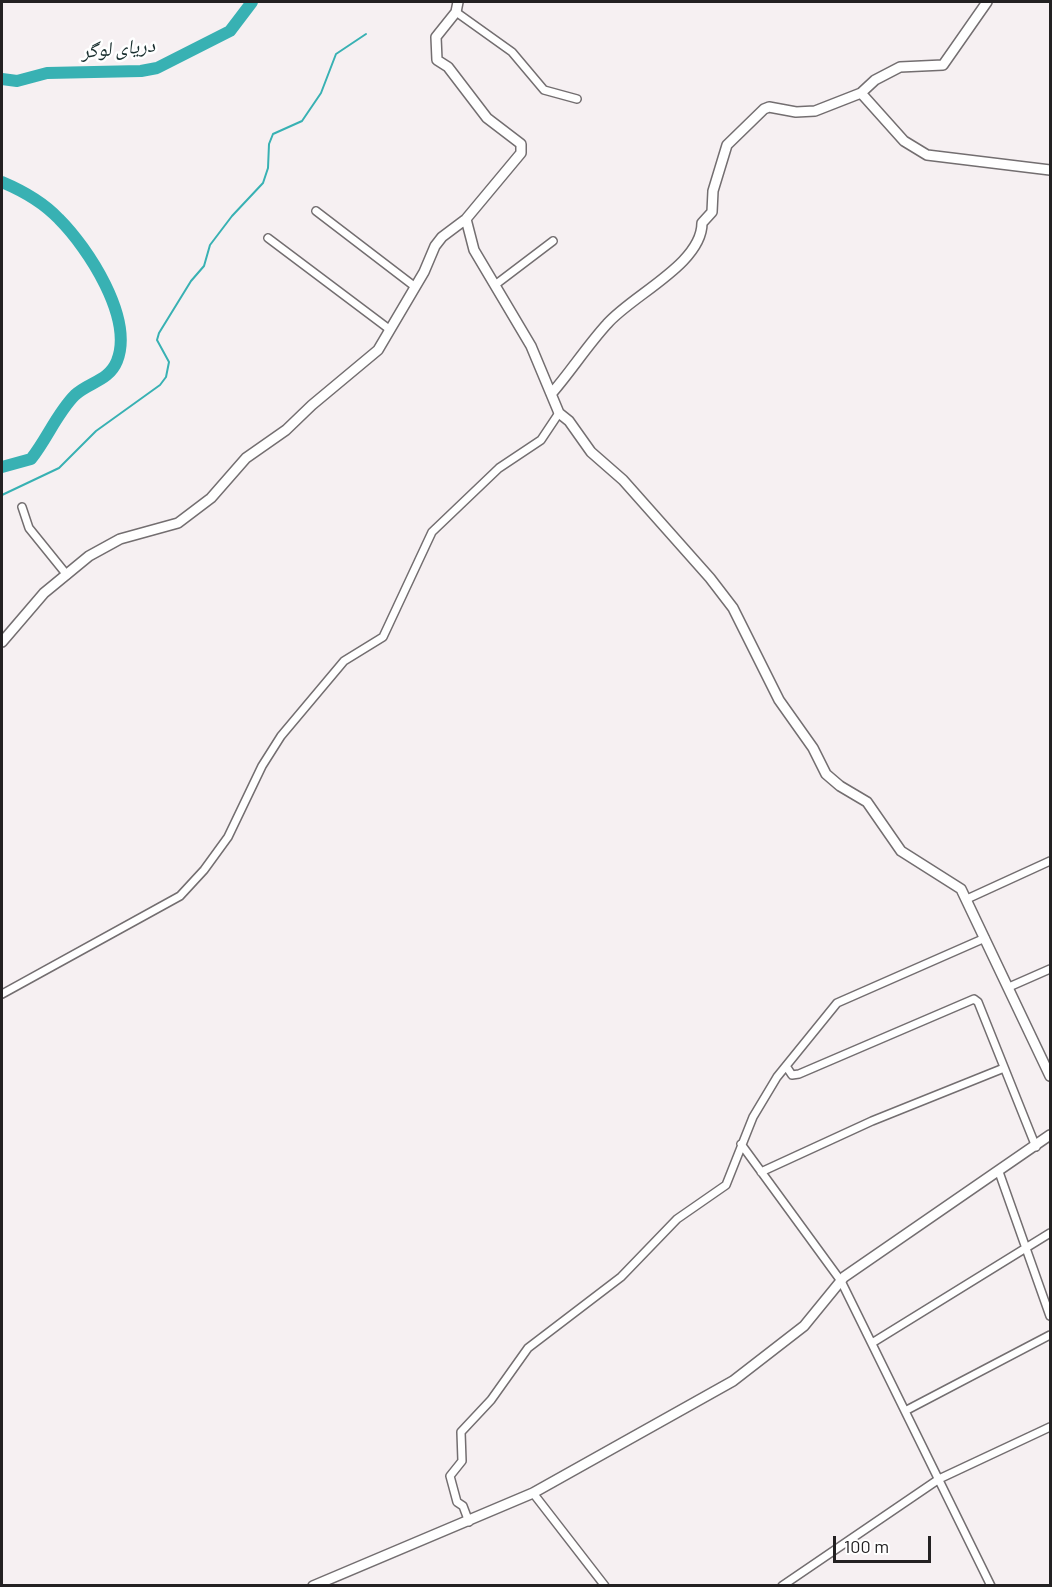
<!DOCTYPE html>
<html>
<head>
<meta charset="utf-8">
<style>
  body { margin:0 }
  #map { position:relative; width:1052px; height:1587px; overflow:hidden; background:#f6f0f2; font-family:Barlow,sans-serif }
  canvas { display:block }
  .frame { position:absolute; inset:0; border:3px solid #232122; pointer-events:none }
  .scale { position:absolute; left:833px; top:1536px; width:98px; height:27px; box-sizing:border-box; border:3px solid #232122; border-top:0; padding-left:8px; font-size:18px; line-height:21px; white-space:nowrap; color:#232122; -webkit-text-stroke:4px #fff; paint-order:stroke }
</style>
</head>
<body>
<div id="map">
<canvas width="1052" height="1587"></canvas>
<div class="frame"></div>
<div class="scale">100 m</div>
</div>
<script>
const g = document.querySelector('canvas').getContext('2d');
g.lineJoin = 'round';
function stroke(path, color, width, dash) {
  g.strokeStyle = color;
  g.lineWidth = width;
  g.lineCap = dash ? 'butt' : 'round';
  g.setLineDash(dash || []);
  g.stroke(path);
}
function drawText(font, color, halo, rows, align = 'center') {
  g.font = font + ' Barlow,"Noto Naskh Arabic",sans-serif';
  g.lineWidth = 5;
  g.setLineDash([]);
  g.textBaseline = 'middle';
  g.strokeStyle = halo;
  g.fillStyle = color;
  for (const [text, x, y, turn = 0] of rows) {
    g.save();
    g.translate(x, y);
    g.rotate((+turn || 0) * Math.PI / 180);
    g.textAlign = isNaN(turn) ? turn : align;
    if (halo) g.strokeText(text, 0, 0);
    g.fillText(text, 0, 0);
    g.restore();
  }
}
const stream = new Path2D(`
  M 2,495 L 59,468 L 96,431 L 160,385 L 166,377 L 169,362 L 157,340 L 159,333 L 191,281 L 204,266 L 210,245 L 232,216 L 263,183 L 268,168 L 269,144 L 273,134 L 302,121 L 321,93 L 336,54 L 366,34`);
const river = new Path2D(`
  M 2,79 L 17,81 L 47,73 L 141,71 L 157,68 L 230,31 L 252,2
  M 2,182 C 21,190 44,203 59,219 C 88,248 134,318 117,361 C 109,381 89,382 75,395 C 57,413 47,439 31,459 L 2,467`);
const street = new Path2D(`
  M 456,12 L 512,52 L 544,90 L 577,99
  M 316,211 L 414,286
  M 268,238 L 389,329
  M 495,285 L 553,241
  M 22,507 L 29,528 L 67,575
  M 967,899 L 1050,861
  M 1009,987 L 1050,969
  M 2,994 L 180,896 L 204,870 L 228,837 L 262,766 L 281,736 L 344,661 L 383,637 L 432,532 L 499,468 L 541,440 L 559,413
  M 786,1066 L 792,1075 L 799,1074 L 974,999 L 978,1002 L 1036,1147
  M 741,1144 L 841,1281 L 991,1586
  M 761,1172 L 872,1121 L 1004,1068
  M 999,1172 L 1050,1316
  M 872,1343 L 1050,1233
  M 905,1411 L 1050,1335
  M 533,1493 L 605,1586
  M 469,1522 L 463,1506 L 457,1502 L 450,1476 L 462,1461 L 461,1432 L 491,1400 L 528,1348 L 621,1277 L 677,1219 L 726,1185 L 753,1117 L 777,1077 L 837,1003 L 985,938
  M 782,1586 L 939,1479 L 1050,1427`);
const secondary = new Path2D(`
  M 861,93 L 904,141 L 927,155 L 1050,170
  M 466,219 L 474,250 L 531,346 L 559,413 L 569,421 L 591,452 L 623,480 L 710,578 L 733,608 L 779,700 L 813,748 L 826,774 L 840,786 L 867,802 L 901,851 L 961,889 L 1050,1076
  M 552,393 C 571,371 587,346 607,324 C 632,295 702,264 702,223 L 712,212 L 713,191 L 727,145 L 764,109 L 769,107 L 796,112 L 815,111 L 861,93 L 875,80 L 900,67 L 943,65 L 987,2
  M 2,642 L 44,593 L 89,556 L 120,539 L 178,523 L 211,498 L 246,458 L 286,430 L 312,405 L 378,350 L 424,272 L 435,246 L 442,237 L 466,219 L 521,153 L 521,144 L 487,118 L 448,67 L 437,60 L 436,37 L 456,12 L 458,2
  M 313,1586 L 533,1493 L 733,1381 L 804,1326 L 844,1277 L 1050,1135`);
const waterNames = [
  ["دریای لوگر",118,48,-5]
];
stroke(stream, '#38b1b3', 2);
stroke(river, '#38b1b3', 12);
stroke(street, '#736e70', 10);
stroke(secondary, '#736e70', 12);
stroke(street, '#fff', 7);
stroke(secondary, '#fff', 9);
drawText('italic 20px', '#1a2f2f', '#fff', waterNames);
</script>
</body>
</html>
